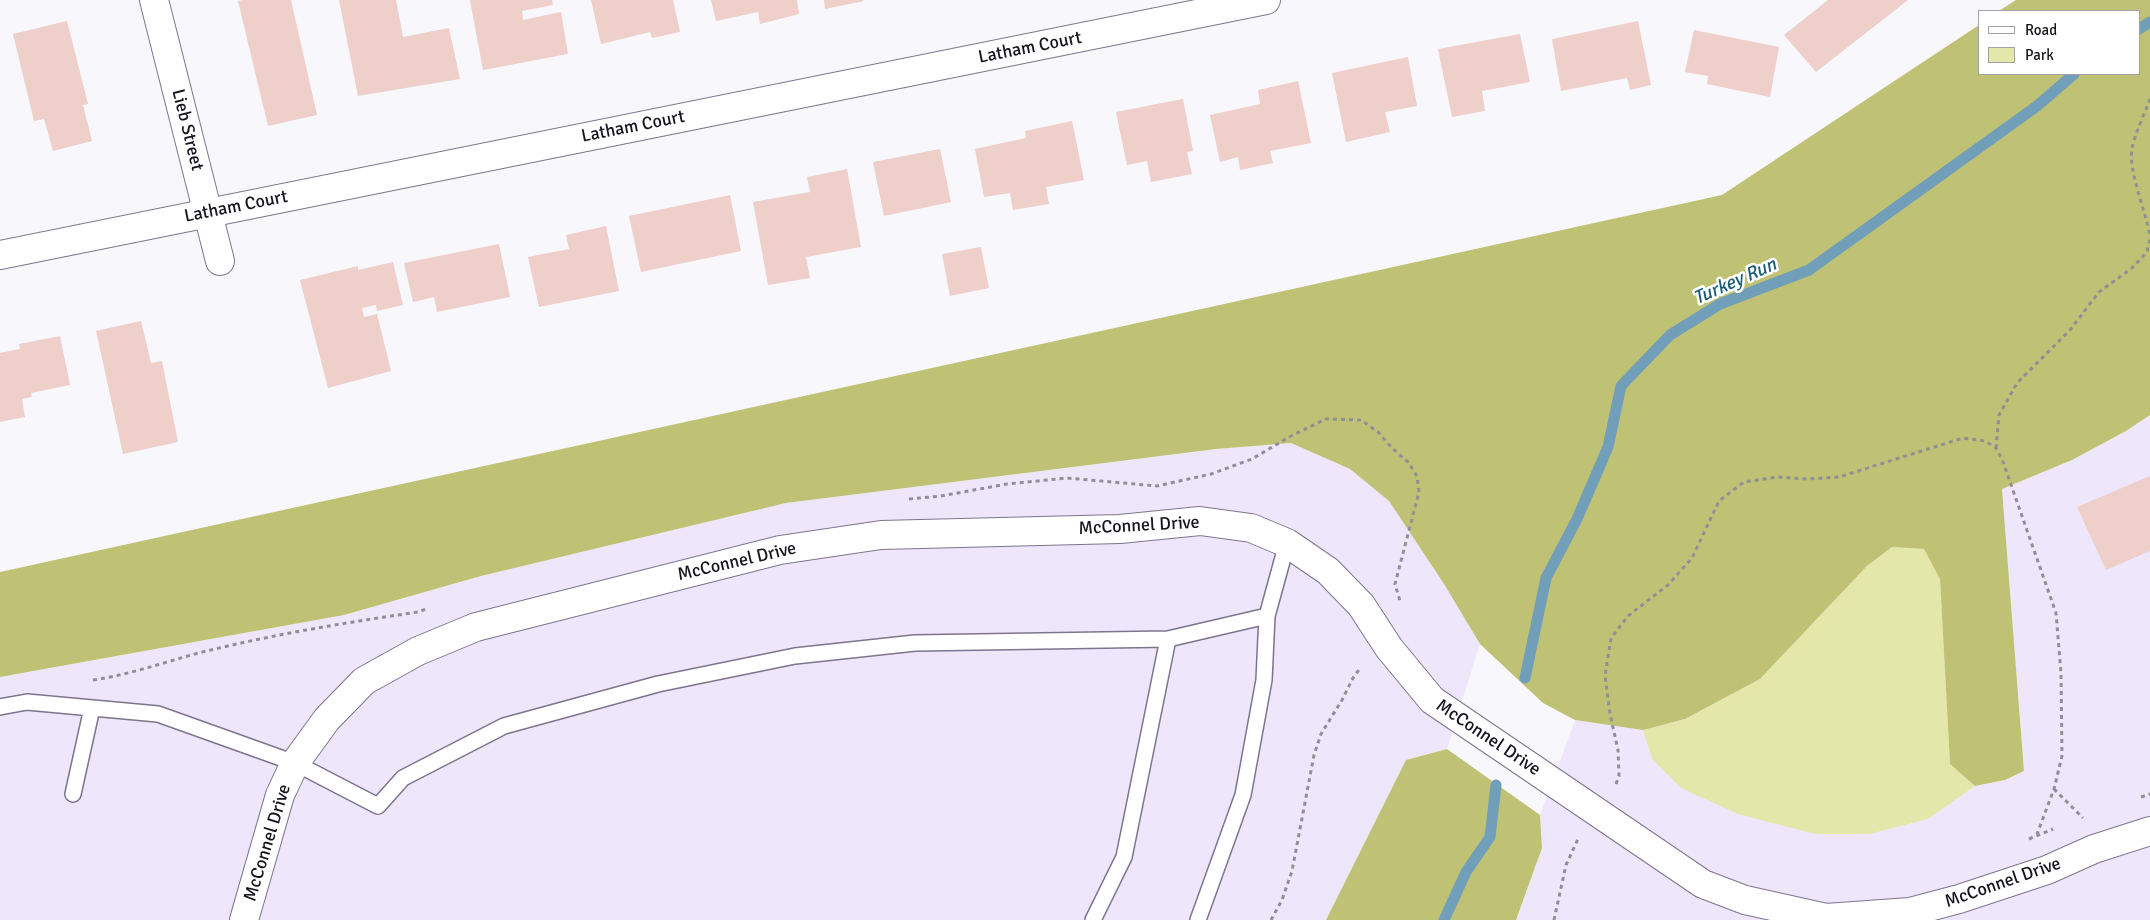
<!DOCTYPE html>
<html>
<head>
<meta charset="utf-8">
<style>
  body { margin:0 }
  #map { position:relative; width:2150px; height:920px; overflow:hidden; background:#f8f7fc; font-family:Signika,sans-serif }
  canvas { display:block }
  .legend { position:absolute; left:1978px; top:10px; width:162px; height:65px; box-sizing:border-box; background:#fff; border:1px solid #a2a1a4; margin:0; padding:6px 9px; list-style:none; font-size:15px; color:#16131c }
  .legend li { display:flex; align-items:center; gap:10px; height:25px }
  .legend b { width:25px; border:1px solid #a2a1a4 }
</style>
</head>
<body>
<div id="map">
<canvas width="2150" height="920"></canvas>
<ul class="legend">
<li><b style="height:6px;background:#fff"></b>Road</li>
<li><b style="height:14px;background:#e3e7a9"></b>Park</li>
</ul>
</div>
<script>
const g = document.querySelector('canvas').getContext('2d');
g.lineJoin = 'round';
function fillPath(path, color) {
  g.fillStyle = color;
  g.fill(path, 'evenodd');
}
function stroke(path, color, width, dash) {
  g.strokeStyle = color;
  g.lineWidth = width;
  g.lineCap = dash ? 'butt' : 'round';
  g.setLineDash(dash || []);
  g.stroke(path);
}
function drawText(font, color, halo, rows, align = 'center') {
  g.font = font + ' Signika,sans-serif';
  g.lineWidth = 5;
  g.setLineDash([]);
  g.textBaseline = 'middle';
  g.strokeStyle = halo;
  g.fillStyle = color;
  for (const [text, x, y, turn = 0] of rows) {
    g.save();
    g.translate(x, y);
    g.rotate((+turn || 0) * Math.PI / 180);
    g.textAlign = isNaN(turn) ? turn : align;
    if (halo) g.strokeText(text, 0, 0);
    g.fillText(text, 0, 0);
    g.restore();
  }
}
const built = new Path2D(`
  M 2150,415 L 2150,920 L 1516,920 L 1542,848 L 1540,815 L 1575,720 L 1643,730 L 1652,759 L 1870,834 L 1928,819 L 1975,786 L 2005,780 L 2024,771 L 2002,489 L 2072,460 L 2126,431 Z
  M 1291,443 L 1350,469 L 1389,501 L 1444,584 L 1480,644 L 1447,749 L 1406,760 L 1326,920 L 0,920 L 0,677 L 344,615 L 481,576 L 785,503 L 1216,449 Z`);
const green = new Path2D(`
  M 1892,547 L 1924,549 L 1940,578 L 1950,764 L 1975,786 L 1928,819 L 1870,834 L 1815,834 L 1738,814 L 1681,788 L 1652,759 L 1643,730 L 1685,719 L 1760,679 L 1867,566 Z`);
const forest = new Path2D(`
  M 2016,0 L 2150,0 L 2150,415 L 2126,431 L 2072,460 L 2002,489 L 2024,771 L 2005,780 L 1975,786 L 1950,764 L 1940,579 L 1924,549 L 1892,547 L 1867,566 L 1760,679 L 1685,719 L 1643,730 L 1575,720 L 1543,703 L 1480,644 L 1444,584 L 1389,501 L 1350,469 L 1291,443 L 1216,449 L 786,503 L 481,576 L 344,615 L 0,677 L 0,572 L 1722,195 L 1979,25 L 1979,74 L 2139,74 L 2139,11 L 1999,11 Z
  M 1447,749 L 1540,815 L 1542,848 L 1516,920 L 1326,920 L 1406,760 Z`);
const stream = new Path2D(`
  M 2139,29 L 2150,22
  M 1525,678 L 1546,578 L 1577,519 L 1608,447 L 1621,386 L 1670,335 L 1720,304 L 1809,270 L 2037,106 L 2074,74
  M 1444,920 L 1466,872 L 1490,837 L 1496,785`);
const building = new Path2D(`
  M 243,0 L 291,0 L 317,115 L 268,126 L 238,1 Z
  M 339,0 L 396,0 L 403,37 L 449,28 L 460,79 L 358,96 Z
  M 470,0 L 552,0 L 553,5 L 522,11 L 523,20 L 561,12 L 568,54 L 483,70 Z
  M 591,0 L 673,0 L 680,32 L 652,38 L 650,32 L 601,44 Z
  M 711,0 L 797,0 L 799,14 L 760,24 L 758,12 L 716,21 Z
  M 824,0 L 863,0 L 864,1 L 825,9 Z
  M 1828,0 L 1908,0 L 1816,72 L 1784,35 Z
  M 67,21 L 88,104 L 83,105 L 92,141 L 53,151 L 44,119 L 34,121 L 13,34 Z
  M 1638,21 L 1651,85 L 1630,90 L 1627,78 L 1561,91 L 1552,39 Z
  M 1694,30 L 1779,47 L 1770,97 L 1707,84 L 1708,76 L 1685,72 Z
  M 1520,34 L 1530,82 L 1482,91 L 1485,111 L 1452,117 L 1438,49 Z
  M 1408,57 L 1417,106 L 1385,112 L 1390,132 L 1346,142 L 1332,73 Z
  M 1298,81 L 1311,143 L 1270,151 L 1273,163 L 1240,170 L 1238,157 L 1220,162 L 1210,115 L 1260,104 L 1258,90 Z
  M 1183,99 L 1193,151 L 1187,152 L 1192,174 L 1151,182 L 1147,161 L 1127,165 L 1116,112 Z
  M 1072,121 L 1084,180 L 1046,187 L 1049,204 L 1013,210 L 1010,193 L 984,197 L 975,149 L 1026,138 L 1025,131 Z
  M 940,149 L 951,202 L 884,216 L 873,162 Z
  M 847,169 L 861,247 L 806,257 L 810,278 L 768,285 L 753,202 L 810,192 L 807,177 Z
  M 730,195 L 741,251 L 641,272 L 629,216 Z
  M 606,226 L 619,291 L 539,307 L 528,257 L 569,249 L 566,235 Z
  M 499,244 L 510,297 L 437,312 L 434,297 L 413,302 L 404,263 Z
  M 981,247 L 989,288 L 950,296 L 942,254 Z
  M 393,262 L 403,305 L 377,311 L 376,305 L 362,308 L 364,317 L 377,314 L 391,371 L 328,388 L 300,280 L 358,266 L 358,270 Z
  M 141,321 L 151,363 L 162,361 L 178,442 L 123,454 L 96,331 Z
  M 60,336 L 70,385 L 31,393 L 32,397 L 22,399 L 25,417 L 0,422 L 0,353 L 20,349 L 19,344 Z
  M 2150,476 L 2150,551 L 2106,570 L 2077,507 Z`);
const path = new Path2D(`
  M 2150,99 C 2144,115 2135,133 2132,149 C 2128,170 2146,212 2150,236
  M 1996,448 L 1999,415 L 2017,383 L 2070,330 L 2099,292 L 2132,268 L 2147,252 L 2150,239
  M 909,499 L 941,496 L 1007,484 L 1067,478 L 1157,486 L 1211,474 L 1252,459 L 1291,436 L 1326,419 L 1361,420 L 1378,432 L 1392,448 L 1408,462 L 1417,476 L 1419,492 L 1395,584 L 1400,601
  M 93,680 C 135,674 175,658 215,649 C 282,633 350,622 418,612 L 429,608
  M 1616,784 L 1619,776 L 1618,750 L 1610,714 L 1605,676 L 1611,638 L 1628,616 L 1668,585 L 1692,558 L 1719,501 L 1744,482 L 1778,477 L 1806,479 L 1839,477 L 1963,438 L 1985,441 L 1996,448 L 2002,459 L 2056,613 L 2061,673 L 2062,756 L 2054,789 L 2037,834
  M 2054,789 L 2083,818
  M 2141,797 L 2150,794
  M 2029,839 L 2053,829
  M 1271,920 L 1282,900 L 1292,871 L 1314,755 L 1321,734 L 1342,700 L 1353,678 L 1361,667
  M 1554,920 L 1566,865 L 1578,839`);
const lane = new Path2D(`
  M 0,707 L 27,702 L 158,714 L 295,763 L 378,806 L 403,778 L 504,726 L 658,684 L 795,656 L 915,643 L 1168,639 L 1267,616
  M 73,794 L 92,708
  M 1093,920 L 1124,857 L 1168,639
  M 1198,920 L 1243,795 L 1264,680 L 1267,616 L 1287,543`);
const street = new Path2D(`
  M 154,0 L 220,261
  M 0,255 L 1266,0
  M 244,920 L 280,795 L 295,763 L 327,719 L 364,681 L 418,651 L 476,627 L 780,550 L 881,535 L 1120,529 L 1200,521 L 1251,528 L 1287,543 L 1328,571 L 1361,605 L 1389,648 L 1432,700 L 1703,884 L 1745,900 L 1826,918 L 1910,912 L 1959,899 L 2047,870 L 2094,849 L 2150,831`);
const streetNames = [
  ["Latham Court",1030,48,-11],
  ["Latham Court",633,127,-11],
  ["Lieb Street",187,130,76],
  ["Latham Court",236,207,-11],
  ["McConnel Drive",1139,526,-3],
  ["McConnel Drive",737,562,-13],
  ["McConnel Drive",1488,738,34],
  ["McConnel Drive",268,843,-73],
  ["McConnel Drive",2003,883,-19]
];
const waterNames = [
  ["Turkey Run",1735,282,-24]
];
fillPath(built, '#eee7fb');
fillPath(green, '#e3e7a9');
fillPath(forest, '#bfc274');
stroke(stream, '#719eb8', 11);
fillPath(building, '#eecfc9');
stroke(lane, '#7d758d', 18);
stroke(street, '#7d758d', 30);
stroke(path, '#918f96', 3, [4, 4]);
stroke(lane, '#fff', 15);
stroke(street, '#fff', 28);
drawText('18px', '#16131c', '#fff', streetNames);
drawText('italic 19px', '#1c5c79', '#fff', waterNames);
</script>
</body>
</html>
